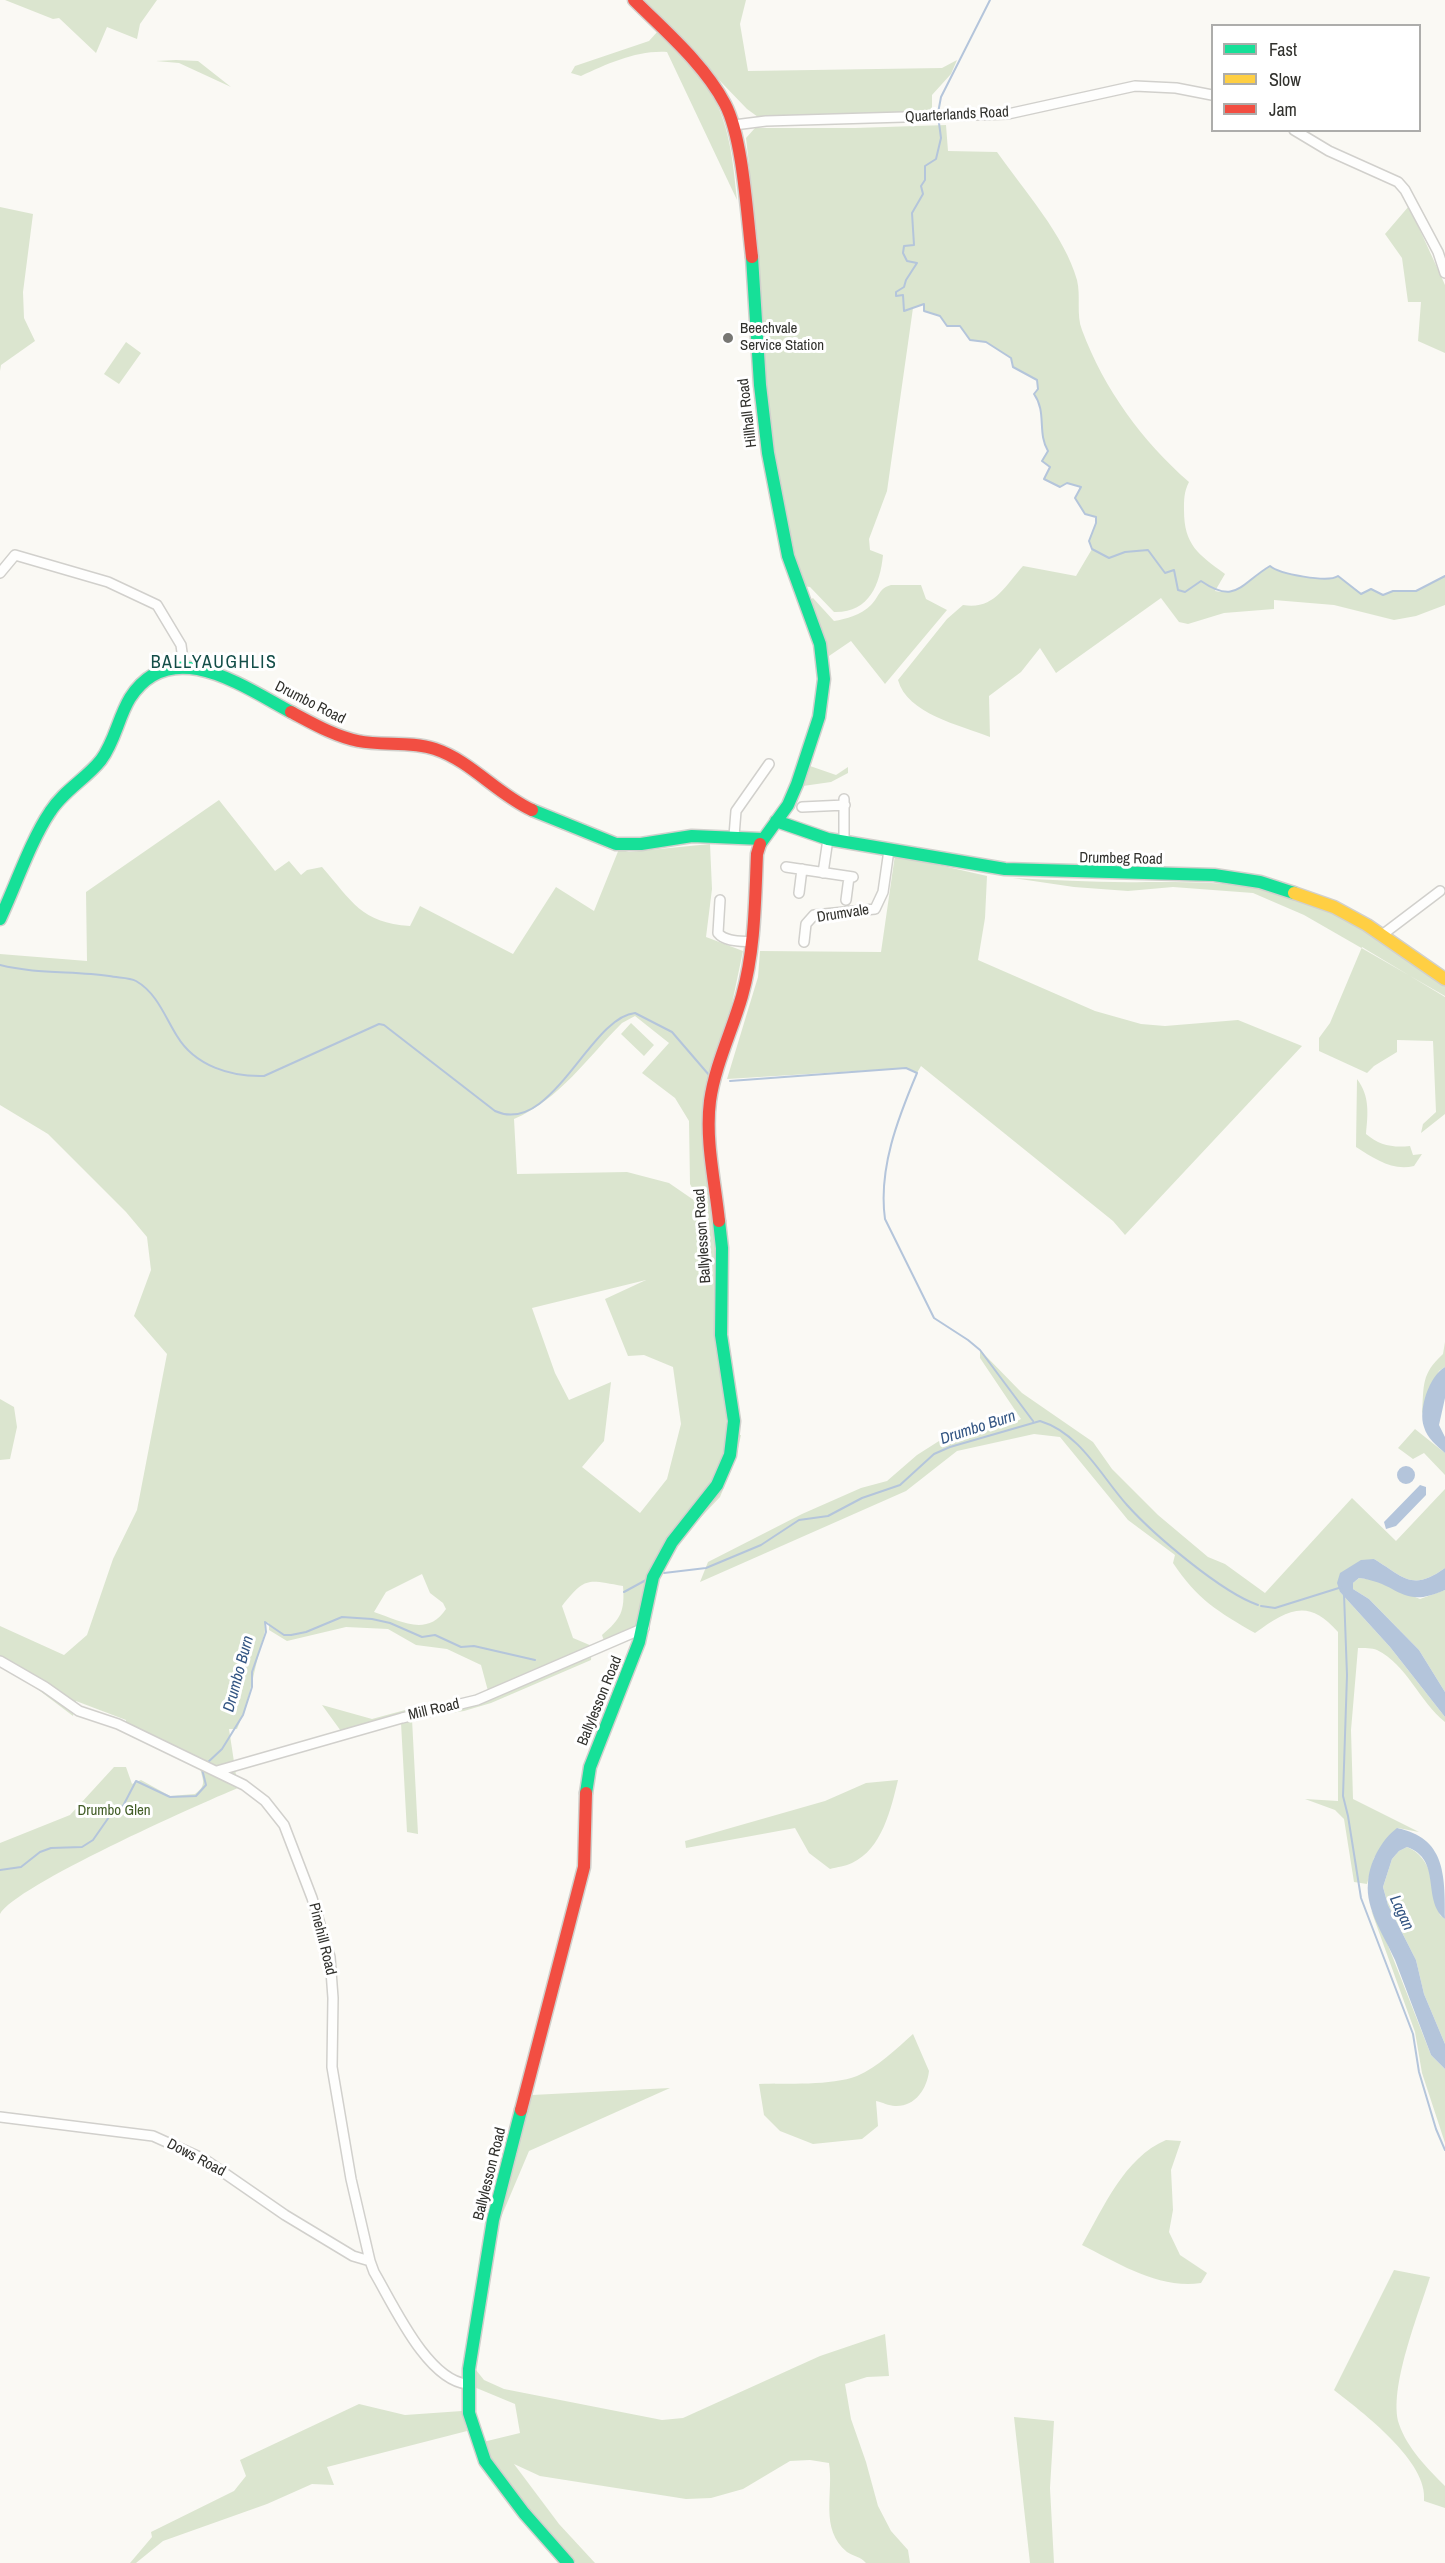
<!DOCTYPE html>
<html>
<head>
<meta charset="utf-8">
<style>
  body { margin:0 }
  #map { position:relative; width:1445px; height:2563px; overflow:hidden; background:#faf9f4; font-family:"Archivo Narrow",sans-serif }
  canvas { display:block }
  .legend { position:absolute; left:1211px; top:24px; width:210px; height:108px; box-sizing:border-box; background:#fff; border:2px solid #adadab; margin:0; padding:8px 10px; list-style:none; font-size:18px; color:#31312d }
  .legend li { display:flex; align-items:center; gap:12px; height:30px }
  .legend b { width:30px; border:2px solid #adadab }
</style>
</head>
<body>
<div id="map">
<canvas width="1445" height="2563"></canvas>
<ul class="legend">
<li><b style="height:8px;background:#16e098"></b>Fast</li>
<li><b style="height:8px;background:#ffcf43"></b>Slow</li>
<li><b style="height:8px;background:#f24e42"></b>Jam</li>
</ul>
</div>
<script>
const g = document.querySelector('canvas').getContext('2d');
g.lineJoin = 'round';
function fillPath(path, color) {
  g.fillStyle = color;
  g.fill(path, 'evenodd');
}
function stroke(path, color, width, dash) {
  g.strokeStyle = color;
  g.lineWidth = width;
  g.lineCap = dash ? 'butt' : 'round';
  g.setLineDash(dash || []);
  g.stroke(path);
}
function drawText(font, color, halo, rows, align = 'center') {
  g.font = font + ' "Archivo Narrow",sans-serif';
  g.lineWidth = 6;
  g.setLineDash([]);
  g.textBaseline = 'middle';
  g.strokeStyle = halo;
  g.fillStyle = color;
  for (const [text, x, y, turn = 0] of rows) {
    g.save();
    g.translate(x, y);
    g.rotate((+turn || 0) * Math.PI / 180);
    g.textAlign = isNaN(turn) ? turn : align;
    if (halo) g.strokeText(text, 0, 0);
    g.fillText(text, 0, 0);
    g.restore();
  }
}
const green = new Path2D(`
  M 5,0 L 157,0 L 140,24 L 137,39 L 107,27 L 96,53 L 59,18 L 53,19 Z
  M 642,0 L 746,0 L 740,24 L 748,71 L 942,68 L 957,60 L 951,74 L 932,95 L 932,115 L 758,117 L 747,109 Z
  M 658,31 C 675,49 694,67 708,88 C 730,122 733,162 737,200 L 667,52 C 637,50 607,64 581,76 L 571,73 L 575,66 L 649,41 Z
  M 176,60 L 198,61 L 231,87 L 179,63 L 156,61 Z
  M 946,125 L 948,151 L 997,152 C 1023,189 1065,236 1077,280 C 1081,296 1076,315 1082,330 C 1104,389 1142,441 1189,482 C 1184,492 1184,499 1184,510 C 1184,545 1198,554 1225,574 L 1215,591 C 1242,596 1248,578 1270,566 C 1279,574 1327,583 1338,576 L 1361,593 L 1371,589 L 1383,595 L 1393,591 L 1416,591 L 1445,576 L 1445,605 L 1416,616 L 1394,620 L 1334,605 L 1274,600 L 1274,609 L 1224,613 L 1188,624 L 1179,622 L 1161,598 L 1056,673 L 1040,648 L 1021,672 L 989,696 L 990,737 C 960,725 907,714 898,680 L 947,619 L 963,605 C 994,610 1004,587 1023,566 L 1076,576 L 1092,549 L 1089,541 L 1096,523 L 1096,517 L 1085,514 L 1075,498 L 1080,487 L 1067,483 L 1060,487 L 1044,479 L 1050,467 L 1042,461 L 1048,451 C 1037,433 1047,412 1034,394 L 1037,389 L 1037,380 L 1013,367 L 1011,358 L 986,342 L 970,340 L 960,326 L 947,326 L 940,316 L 924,311 L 923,304 L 913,308 L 887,491 L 869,539 L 870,550 L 883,555 C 880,585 869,613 834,612 L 810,587 L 803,586 C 796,559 788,533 783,506 C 757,386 761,260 746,138 L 755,128 L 855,128 Z
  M 1409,206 L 1445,285 L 1445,353 L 1418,341 L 1421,302 L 1408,302 L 1402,258 L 1385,234 Z
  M 0,207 L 33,214 L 23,292 L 24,318 L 35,341 L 1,365 L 0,371 Z
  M 126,342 L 141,353 L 119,384 L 104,374 Z
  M 891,585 L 921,585 L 926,599 L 947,610 L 885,684 L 851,641 L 829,656 L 820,625 L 808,601 L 813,598 L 834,621 C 846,619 861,615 871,605 C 879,597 879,588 891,585 Z
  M 810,766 L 836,775 L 848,767 L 848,773 L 831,782 L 803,786 Z
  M 219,800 L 275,871 L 289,861 L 301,875 L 307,870 L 322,867 C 352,901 361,923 410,926 L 420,906 L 513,954 L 556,887 L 594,911 L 619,849 L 629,852 L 710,844 L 712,889 L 706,937 L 743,951 L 729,1018 L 707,1086 L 704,1120 L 716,1247 L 717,1351 L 726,1402 L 727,1435 L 741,1435 L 736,1458 L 720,1497 L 689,1530 L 666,1561 L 638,1627 L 604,1641 L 602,1635 C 621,1619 625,1611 623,1586 C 587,1580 586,1576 562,1606 L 573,1638 L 592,1646 L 591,1660 L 491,1703 L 464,1711 L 412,1719 L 418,1834 L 407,1832 L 401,1723 L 346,1738 L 322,1705 L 372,1719 L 431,1703 L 474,1697 L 488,1691 L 481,1665 L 447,1649 L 416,1645 L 388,1629 L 346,1627 L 287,1641 L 269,1630 L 269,1623 L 265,1622 C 264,1626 266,1631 264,1635 C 254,1666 251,1699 237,1729 L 229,1729 L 238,1788 C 199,1804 15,1886 0,1914 L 0,1843 L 70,1815 L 114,1767 L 126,1767 L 132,1784 L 141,1780 L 170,1796 L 195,1794 C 208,1784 202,1780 200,1767 L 125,1730 L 126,1720 L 76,1701 L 73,1716 L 32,1685 L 0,1666 L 0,1626 L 64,1655 L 87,1635 L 113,1559 L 137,1510 L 167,1354 L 134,1316 L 151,1270 L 147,1237 L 126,1212 L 48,1134 L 0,1105 L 0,954 L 87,961 L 86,892 ZM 635,1016 L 669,1043 L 642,1073 L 675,1098 L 689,1121 L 690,1184 L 701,1205 L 669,1183 L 627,1172 L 517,1174 L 514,1119 C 559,1100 588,1057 622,1023 ZM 646,1280 L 605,1299 L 628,1356 L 644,1355 L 673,1367 L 681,1424 L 667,1479 L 640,1513 L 582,1467 L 604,1441 L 611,1382 L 569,1400 L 555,1373 L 532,1308 ZM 422,1574 L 430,1593 L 443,1603 L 446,1609 C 427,1638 399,1620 374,1612 L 386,1592 Z
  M 895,855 L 987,876 L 985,918 L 978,960 L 1095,1011 L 1141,1024 L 1165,1026 L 1238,1020 L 1302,1046 L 1125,1235 L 1113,1221 L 921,1066 L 917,1073 L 906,1068 L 727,1079 L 758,977 L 760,951 L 881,952 Z
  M 1013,878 C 1057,880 1102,883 1146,882 C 1224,882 1270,882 1342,917 C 1379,935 1410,965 1445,986 L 1445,996 L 1304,915 L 1253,893 L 1173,887 L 1128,891 L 1074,887 Z
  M 1362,947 L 1445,997 L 1445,1114 L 1421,1133 L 1423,1124 L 1436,1112 L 1433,1041 L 1397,1040 L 1397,1052 L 1374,1066 L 1367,1073 L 1319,1051 L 1319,1038 L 1330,1023 Z
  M 631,1023 L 654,1045 L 644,1056 L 621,1034 Z
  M 1357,1079 C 1370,1096 1368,1114 1366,1134 C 1379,1145 1392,1148 1410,1146 L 1413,1155 L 1422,1154 L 1414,1166 C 1392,1171 1375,1159 1356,1147 Z
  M 1445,1342 L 1445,1367 L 1439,1371 L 1422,1414 C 1424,1385 1421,1374 1443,1354 Z
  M 980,1350 L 1022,1393 L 1093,1442 L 1112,1469 L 1158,1515 L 1208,1557 L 1225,1564 L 1265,1593 L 1352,1498 L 1396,1541 L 1445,1489 L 1445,1568 C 1412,1592 1404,1577 1374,1559 L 1340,1592 L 1390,1647 L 1445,1717 L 1445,1722 C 1420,1702 1407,1665 1377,1650 C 1372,1648 1364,1648 1358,1648 L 1351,1730 L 1353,1799 L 1419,1832 L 1398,1828 L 1374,1858 L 1367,1884 L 1354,1882 L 1344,1819 L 1335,1810 L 1305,1799 L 1338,1801 L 1338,1632 C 1308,1597 1287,1610 1255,1633 C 1218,1612 1197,1599 1173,1563 L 1175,1555 L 1128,1520 L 1060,1437 L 1034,1434 L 957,1451 L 906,1491 L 700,1582 L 708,1562 L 802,1514 L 861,1488 L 887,1481 L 917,1455 L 950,1434 L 989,1426 L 1009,1425 L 1021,1419 L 980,1358 Z
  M 0,1399 L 14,1407 L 17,1427 L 10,1459 L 0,1460 Z
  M 1415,1429 L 1445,1453 L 1445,1475 L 1424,1453 L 1413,1459 L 1398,1448 Z
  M 1359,1578 L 1374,1580 L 1420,1599 L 1445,1590 L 1445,1692 L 1419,1650 L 1369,1599 L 1353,1589 L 1353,1583 Z
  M 898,1780 C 891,1809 882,1849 852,1863 C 846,1866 837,1867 830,1869 L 809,1853 L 795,1828 L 686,1848 L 685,1841 L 825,1801 L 866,1783 Z
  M 1407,1847 C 1433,1857 1434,1891 1440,1915 L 1445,1919 L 1445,2044 L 1424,1994 L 1416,1960 L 1388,1905 L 1383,1887 L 1392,1859 L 1399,1851 Z
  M 1371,1910 L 1382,1930 L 1431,2055 L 1445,2069 L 1445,2143 L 1422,2073 L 1415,2032 Z
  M 913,2034 L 929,2071 C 927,2089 915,2107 895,2106 C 889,2106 882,2102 876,2101 L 878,2126 L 862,2139 L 813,2144 L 780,2131 L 764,2115 L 759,2084 C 787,2083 831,2086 857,2076 C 878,2067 896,2049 913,2034 Z
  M 670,2088 L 529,2151 L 499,2222 L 532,2095 Z
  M 1166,2140 L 1181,2141 L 1171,2170 L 1173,2210 L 1169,2232 L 1180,2255 L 1207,2273 L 1201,2283 C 1158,2289 1120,2264 1082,2245 C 1104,2207 1124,2158 1166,2140 Z
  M 1394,2270 L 1430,2277 C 1419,2313 1388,2389 1399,2424 C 1407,2448 1428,2469 1445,2486 L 1445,2508 L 1424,2501 C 1429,2462 1362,2412 1334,2390 Z
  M 885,2334 L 889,2376 L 867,2377 L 845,2384 L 851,2419 L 866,2462 L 878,2506 L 891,2531 L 908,2550 L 910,2563 L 866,2563 C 860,2556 854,2557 847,2552 C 819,2529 834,2493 829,2463 L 810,2460 L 790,2461 L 743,2489 L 711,2498 L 686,2499 L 540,2476 L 514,2464 L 559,2524 L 595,2563 L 576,2563 C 540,2529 503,2488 483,2442 L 520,2433 L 515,2404 L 474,2387 L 476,2370 L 484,2380 L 504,2389 L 662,2420 L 683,2418 L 820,2356 Z
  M 359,2404 L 405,2415 L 462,2411 L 467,2431 L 327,2467 L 334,2485 L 312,2484 L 267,2504 L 163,2541 L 136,2563 L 130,2563 L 152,2537 L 151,2532 L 234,2491 L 246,2476 L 240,2460 Z
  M 1014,2417 L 1054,2421 L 1050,2488 L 1054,2563 L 1030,2563 Z`);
const water = new Path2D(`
  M 1445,1367 L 1445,1398 L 1439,1425 L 1445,1437 L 1445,1453 C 1437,1446 1427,1438 1424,1427 C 1418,1410 1429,1376 1445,1367 Z
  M1397 1475a9 9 0 1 1 18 0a9 9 0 1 1-18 0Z
  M 1420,1485 L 1426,1487 L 1426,1495 L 1396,1526 L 1386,1529 L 1384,1522 Z
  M 1374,1559 C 1404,1577 1412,1592 1445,1568 L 1445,1590 C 1401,1610 1400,1583 1359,1578 L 1353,1583 L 1353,1589 L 1369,1599 L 1419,1650 L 1445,1692 L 1445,1717 L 1390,1647 L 1340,1592 L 1337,1583 L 1340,1573 L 1361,1560 Z
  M 1397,1828 C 1445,1838 1445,1873 1445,1919 C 1421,1900 1443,1860 1407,1847 L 1399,1851 L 1392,1859 L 1383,1887 L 1388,1905 L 1416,1960 L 1424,1994 L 1445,2044 L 1445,2069 L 1431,2055 C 1419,2023 1407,1992 1395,1960 C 1385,1937 1365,1909 1368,1883 C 1369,1863 1381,1840 1397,1828 Z`);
const stream = new Path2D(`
  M 938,113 L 941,97 L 990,0
  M 939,123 L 941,138 L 936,159 L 925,166 L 925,180 L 921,186 L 923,194 L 912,213 L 914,245 L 904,246 L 903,253 L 907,261 L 917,263 L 906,280 L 904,287 L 896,292 L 896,296 L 903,295 L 904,311 L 924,304 L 924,311 L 940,316 L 947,326 L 960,326 L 970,340 L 986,342 L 1011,358 L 1013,367 L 1037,380 L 1038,389 L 1034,394 C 1047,412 1037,433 1048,451 L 1042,461 L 1050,467 L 1044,479 L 1060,487 L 1067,483 L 1081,487 L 1075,498 L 1085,514 L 1096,517 L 1096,523 L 1089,541 L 1092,549 L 1109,558 L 1125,552 L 1148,550 L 1165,573 L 1174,570 L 1178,590 L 1185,592 L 1201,581 C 1236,605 1240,584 1270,566 C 1279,574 1328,583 1338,576 L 1361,594 L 1371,589 L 1383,595 L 1393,591 L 1416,591 L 1445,576
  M 0,965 C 35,974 74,971 109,976 C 118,978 129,977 136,981 C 157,993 165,1017 177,1036 C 195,1066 231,1077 264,1076 L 379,1024 L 384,1025 L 495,1111 C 551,1137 590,1017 635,1013 L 672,1032 L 709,1075
  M 730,1081 L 906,1068 L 917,1073 C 898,1118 878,1169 885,1219 L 934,1318 L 968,1340 L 980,1350 L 1033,1421
  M 664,1573 L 706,1568 L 761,1545 L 799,1520 L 828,1516 L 862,1498 L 900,1485 L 934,1454 L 950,1447 L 1040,1421 C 1080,1433 1101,1476 1127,1505 C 1154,1535 1221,1592 1258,1605
  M 624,1592 L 646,1580
  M 1344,1594 L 1347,1675 L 1343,1796 L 1348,1816 L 1361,1898 L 1413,2034 L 1419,2072 L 1436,2129 L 1445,2150
  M 1261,1606 L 1275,1608 L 1342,1587
  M 206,1764 L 222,1749 L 243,1715 L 252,1687 L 252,1672 L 266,1632 L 265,1622 L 284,1635 L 291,1635 L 306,1632 L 342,1617 L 372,1619 L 390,1623 L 422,1637 L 435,1635 L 461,1647 L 474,1646 L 535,1660
  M 0,1870 L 21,1867 L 40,1852 L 51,1848 L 82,1847 L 93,1840 L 109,1817 L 123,1806 L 136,1781 L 170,1797 L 196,1796 L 206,1785 L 202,1769`);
const street = new Path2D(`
  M 734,125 L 766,121 L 1008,114 L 1135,86 L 1176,88 L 1212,95
  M 1294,130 L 1329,151 L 1398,182 L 1405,190 L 1438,252 L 1445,273
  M 0,573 L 15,555 L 108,582 L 157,605 L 181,645 L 184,667
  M 802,807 L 845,805
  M 734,836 L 736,811 L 769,764
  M 844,842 L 844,799
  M 786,867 L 853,877
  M 823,873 L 828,839
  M 799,893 L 802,869
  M 720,900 L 718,933 C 725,942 741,941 752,942
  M 846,900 L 849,877
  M 1382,935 L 1440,891
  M 804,942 L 806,924 L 814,915 L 875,909 L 883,892 L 889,850
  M 0,1661 L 45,1687 L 79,1711 L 118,1724 L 244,1785 L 265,1801 L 284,1825 L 312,1898 L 330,1957 L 333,1998 L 332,2067 L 351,2179 L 370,2261 L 374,2272 C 393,2304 427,2380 467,2384
  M 217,1771 L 402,1718 L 477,1700 L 644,1628
  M 0,2117 L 153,2136 L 204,2159 L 285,2215 L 353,2256 L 370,2261`);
const fast = new Path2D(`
  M 752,257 L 760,385 L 768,453 L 788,556 L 820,644 L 824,679 L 819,717 L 797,784 L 788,805 L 760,844
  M 532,810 L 616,844 L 641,844 L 692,836 L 762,839
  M 776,821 L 828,839 L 1005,869 L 1214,875 L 1260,882 L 1294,893
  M 0,919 C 15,887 31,840 50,812 C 63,791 86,779 101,760 C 115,741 118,718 130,698 C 171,634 244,687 291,712
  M 586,1793 L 590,1767 L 639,1642 L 653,1577 L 672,1542 L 717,1485 L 730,1455 L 734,1421 L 721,1335 L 722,1248 L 719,1221
  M 521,2110 L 493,2220 L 469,2369 L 469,2413 L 485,2461 L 524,2513 L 568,2563`);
const slow = new Path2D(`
  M 1294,893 L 1334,907 L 1367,925 L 1445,979`);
const jam = new Path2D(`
  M 634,0 C 665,31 704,64 725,104 C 743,138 747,216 752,257
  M 291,712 C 312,723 334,736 358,741 C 383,746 410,741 435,749 C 471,761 497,794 532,810
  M 719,1221 C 715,1182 705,1140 710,1101 C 715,1065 732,1031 742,996 C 755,950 755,901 757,854 L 760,844
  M 521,2110 L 584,1867 L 586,1793`);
const markers = [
  [728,338,6,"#777773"]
];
const streetNames = [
  ["Quarterlands Road",957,115,-3],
  ["Hillhall Road",748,413,-97],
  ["Drumbo Road",310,703,27],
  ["Drumbeg Road",1121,859,1],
  ["Drumvale",843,914,-9],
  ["Ballylesson Road",703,1236,-94],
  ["Ballylesson Road",600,1701,-68],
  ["Mill Road",434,1710,-13],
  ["Pinehill Road",322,1939,76],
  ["Dows Road",196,2158,28],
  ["Ballylesson Road",490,2174,-76]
];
const poiNames = [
  ["Beechvale",740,329],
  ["Service Station",740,346]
];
const parkNames = [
  ["Drumbo Glen",114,1811]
];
const waterNames = [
  ["Drumbo Burn",978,1428,-18],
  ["Drumbo Burn",239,1674,-75],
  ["Lagan",1401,1913,65]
];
const quarterNames = [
  ["BALLYAUGHLIS",214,663]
];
fillPath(green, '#dbe5cf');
fillPath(water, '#b4c5db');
stroke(stream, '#b4c5db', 2);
stroke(street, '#d1d0cc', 12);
stroke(fast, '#d1d0cc', 15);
stroke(slow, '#d1d0cc', 15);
stroke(jam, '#d1d0cc', 15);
stroke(street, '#fefefd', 9);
stroke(fast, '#16e098', 12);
stroke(slow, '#ffcf43', 12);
stroke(jam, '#f24e42', 12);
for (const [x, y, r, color] of markers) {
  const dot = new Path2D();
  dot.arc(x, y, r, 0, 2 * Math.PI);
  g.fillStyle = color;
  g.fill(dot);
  stroke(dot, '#fff', 2);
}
drawText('15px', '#31312d', '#fff', streetNames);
drawText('15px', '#31312d', '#fff', poiNames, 'left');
drawText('15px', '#435e28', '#fff', parkNames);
drawText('italic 16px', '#335583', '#fff', waterNames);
g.letterSpacing = '1.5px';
drawText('18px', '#134e48', '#fff', quarterNames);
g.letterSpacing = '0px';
</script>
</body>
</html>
